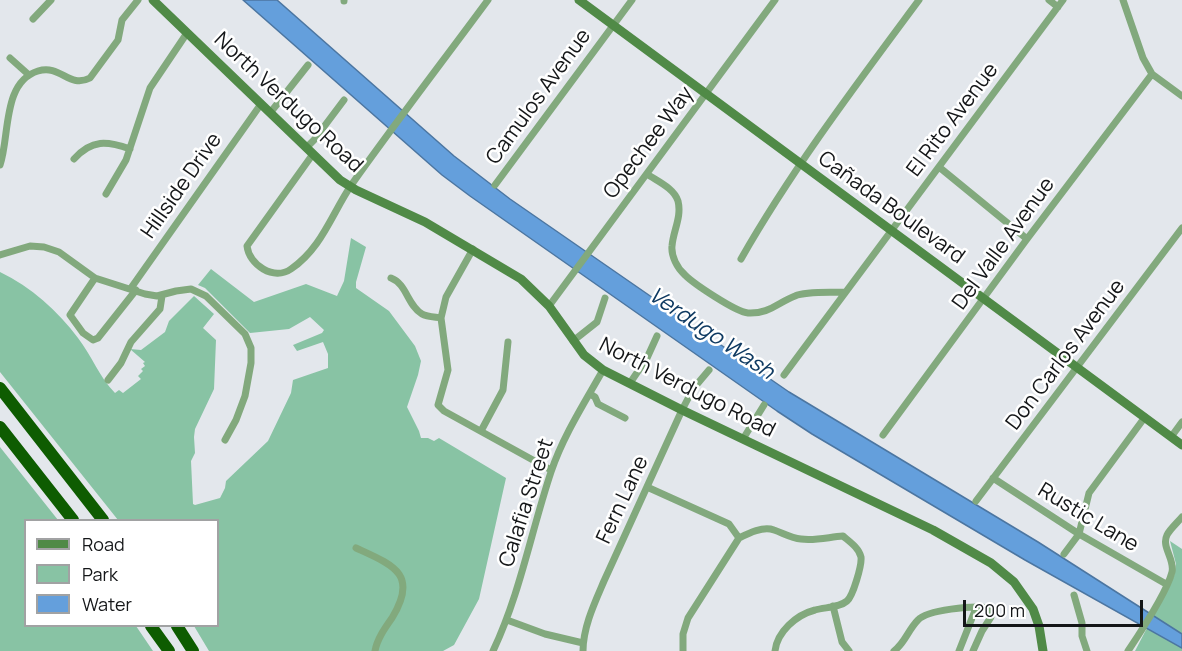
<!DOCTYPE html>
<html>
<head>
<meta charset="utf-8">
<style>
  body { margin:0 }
  #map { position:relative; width:1182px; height:651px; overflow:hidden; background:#e3e7ec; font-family:Manrope,sans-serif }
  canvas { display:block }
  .legend { position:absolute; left:24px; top:519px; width:195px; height:108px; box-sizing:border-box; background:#fff; border:2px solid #a1a2a3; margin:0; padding:8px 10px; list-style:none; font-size:18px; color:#141618 }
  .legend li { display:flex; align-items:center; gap:12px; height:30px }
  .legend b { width:30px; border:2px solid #a1a2a3 }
  .scale { position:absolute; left:963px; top:600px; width:180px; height:27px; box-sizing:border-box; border:3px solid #141618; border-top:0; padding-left:8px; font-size:18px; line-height:21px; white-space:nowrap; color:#141618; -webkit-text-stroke:4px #fff; paint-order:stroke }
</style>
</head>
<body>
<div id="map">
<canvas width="1182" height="651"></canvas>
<ul class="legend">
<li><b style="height:8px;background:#508a47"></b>Road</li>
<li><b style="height:16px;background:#88c3a4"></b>Park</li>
<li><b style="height:16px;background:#649fdc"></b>Water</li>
</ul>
<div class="scale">200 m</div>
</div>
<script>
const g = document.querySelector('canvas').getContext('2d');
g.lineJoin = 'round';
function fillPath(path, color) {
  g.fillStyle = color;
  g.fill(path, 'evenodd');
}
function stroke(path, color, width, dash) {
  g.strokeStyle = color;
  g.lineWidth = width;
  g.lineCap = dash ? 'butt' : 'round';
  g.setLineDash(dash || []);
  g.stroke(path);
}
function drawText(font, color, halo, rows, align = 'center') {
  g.font = font + ' Manrope,sans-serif';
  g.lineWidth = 5;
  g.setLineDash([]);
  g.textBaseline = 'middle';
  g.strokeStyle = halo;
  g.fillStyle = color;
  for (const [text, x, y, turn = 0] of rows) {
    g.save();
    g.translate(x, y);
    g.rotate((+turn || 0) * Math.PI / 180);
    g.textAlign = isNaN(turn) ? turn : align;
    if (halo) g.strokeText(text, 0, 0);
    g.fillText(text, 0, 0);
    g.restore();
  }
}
const green = new Path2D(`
  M 351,238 L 366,247 L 356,282 L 356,288 L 389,311 L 415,346 L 421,361 L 418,375 L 407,407 L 419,431 L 421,438 L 428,438 L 434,441 L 439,438 L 506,478 L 479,599 L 454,645 L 443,651 L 209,651 L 194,626 L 218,626 L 218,520 L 118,520 L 0,372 L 0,272 C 31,287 58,311 78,338 C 92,356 99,377 115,393 L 119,390 L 123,393 L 141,379 L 138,376 L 143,371 L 141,369 L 145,366 L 143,363 L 145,362 L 130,349 L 141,350 L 165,332 L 169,321 L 194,296 L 214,314 L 203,328 L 216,340 L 214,389 L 195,429 L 194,437 L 195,453 L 191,461 L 193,504 L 195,505 L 220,498 L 225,488 L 226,481 L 268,441 L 291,393 L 293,380 L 328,368 L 328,354 L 323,342 L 297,351 L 293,345 L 322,333 L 324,330 L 310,317 L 289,329 L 250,333 L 205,288 L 198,285 L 211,269 L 254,302 L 306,284 L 337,296 L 344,281 Z
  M 0,447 L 58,520 L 26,520 L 26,626 L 136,626 L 153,651 L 0,651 Z
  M 1170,541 L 1182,549 L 1182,651 L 1135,651 L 1174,576 L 1176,564 Z`);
const water = new Path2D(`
  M 243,0 L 277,0 L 454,156 L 510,199 L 789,392 L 1038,542 L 1182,634 L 1182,648 L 1025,560 L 812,434 L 777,411 L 470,196 L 442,175 Z`);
const street = new Path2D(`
  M 1049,0 L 1058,7
  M 1123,0 L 1143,58 L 1152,74 L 1182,96
  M 344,1 L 344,0
  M 33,19 L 51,0
  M 10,58 L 29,75
  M 270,113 L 308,65
  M 306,148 L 314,140 L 344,100
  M 313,154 L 247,246 C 249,265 274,281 291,269 C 322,248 332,213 352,184 C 396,122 443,61 488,0
  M 74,159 C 92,139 107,141 130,149
  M 0,165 C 10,136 2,82 38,71 C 61,64 69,89 90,78 L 118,40 L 122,20 L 138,0
  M 939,167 L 1027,239
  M 647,174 C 657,181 674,188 678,201 C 682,217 673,231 672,246 C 671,256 677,268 685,275 C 694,284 736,312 748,313 C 769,314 777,303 795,296 C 807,291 831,293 845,292
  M 495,185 L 632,0
  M 106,194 L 126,160 L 150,88 L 187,33
  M 473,249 L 446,297 L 441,318 L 448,370 L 438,405 L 444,411 L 551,470
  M 0,255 L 30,246 L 44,247 L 59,252 L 95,278 L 145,294 L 157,296 L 176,291 L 191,289 L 206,296 L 245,334 L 251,348 L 251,363 L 245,396 L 236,420 L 225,440
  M 741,259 C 793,168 856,85 919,0
  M 95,278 L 70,315 L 83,333 L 93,340 L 98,338 L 136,290
  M 391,278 C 407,284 407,305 422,314 C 427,317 435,317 441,318
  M 131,288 L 261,104
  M 549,306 L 775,0
  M 573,341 L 597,322 L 605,298
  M 784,375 L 1063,0
  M 108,380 L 121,363 L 131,342 L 160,309 L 162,296
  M 630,383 L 647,358 L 657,336
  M 590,394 L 595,397 L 598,404 L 625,418
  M 481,431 L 503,390 L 508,342
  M 883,435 L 1027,239 L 1152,74
  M 1171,437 L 1182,422
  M 743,439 L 764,405
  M 993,478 L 1079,534 L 1166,584
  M 647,487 L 729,524 L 739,538
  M 976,501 L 1182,228
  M 739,538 C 749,533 763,526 774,530 C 783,533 791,538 801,539 C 815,541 829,537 843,536 C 850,542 859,548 861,557 C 862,565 853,596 847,601 C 839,608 825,607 815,610 C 796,615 777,632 775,651
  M 356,548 C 393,565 419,574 392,618 C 385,628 377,639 375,651
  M 1064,554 L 1079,534 L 1089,493 L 1145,417
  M 1074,595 L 1082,623 L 1082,636 L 1087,651
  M 833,606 L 842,642 L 849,651
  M 507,620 L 545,634 L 583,643
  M 493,651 C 520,594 531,532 551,472 C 563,436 585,402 603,370
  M 583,651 C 583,627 595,602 604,581 L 682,410 L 693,389 L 709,370
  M 683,651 L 683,634 L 688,618 L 739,538
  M 894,651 C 905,643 908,630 918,620 C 927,610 974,605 988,608 L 991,613 L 991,617 L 982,631 L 973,651
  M 959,651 L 976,608
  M 1128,651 C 1140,633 1167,592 1172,572 C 1175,559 1161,547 1167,535 C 1170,529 1177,523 1182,517`);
const secondary = new Path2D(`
  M 153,0 L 340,180 L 356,190 L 425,222 L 521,279 L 549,306 L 584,355 L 603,370 L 682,410 L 933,530 L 991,563 L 1014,582 L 1033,609 L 1039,626 L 1043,651
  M 579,0 L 1182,445`);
const highway = new Path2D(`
  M 0,388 L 103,520
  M 0,427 L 73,520
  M 151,626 L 169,651
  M 177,626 L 193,651`);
const streetNames = [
  ["Camulos Avenue",539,97,-54],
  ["North Verdugo Road",288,103,43],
  ["El Rito Avenue",953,120,-53],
  ["Opechee Way",649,143,-53],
  ["Hillside Drive",182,186,-55],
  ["Cañada Boulevard",891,208,36],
  ["Del Valle Avenue",1004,244,-54],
  ["Don Carlos Avenue",1066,355,-53],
  ["North Verdugo Road",687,388,27],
  ["Fern Lane",623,500,-65],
  ["Calafia Street",527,503,-72],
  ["Rustic Lane",1088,518,31]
];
const waterNames = [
  ["Verdugo Wash",711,334,34]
];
fillPath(green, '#88c3a4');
fillPath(water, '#649fdc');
stroke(water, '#4c76a1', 1.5);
stroke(street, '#82a97d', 7);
stroke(secondary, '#508a47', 9);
stroke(highway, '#0e5c01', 12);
drawText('21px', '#141618', '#fff', streetNames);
drawText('italic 22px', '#0f3a62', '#fff', waterNames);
</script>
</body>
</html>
